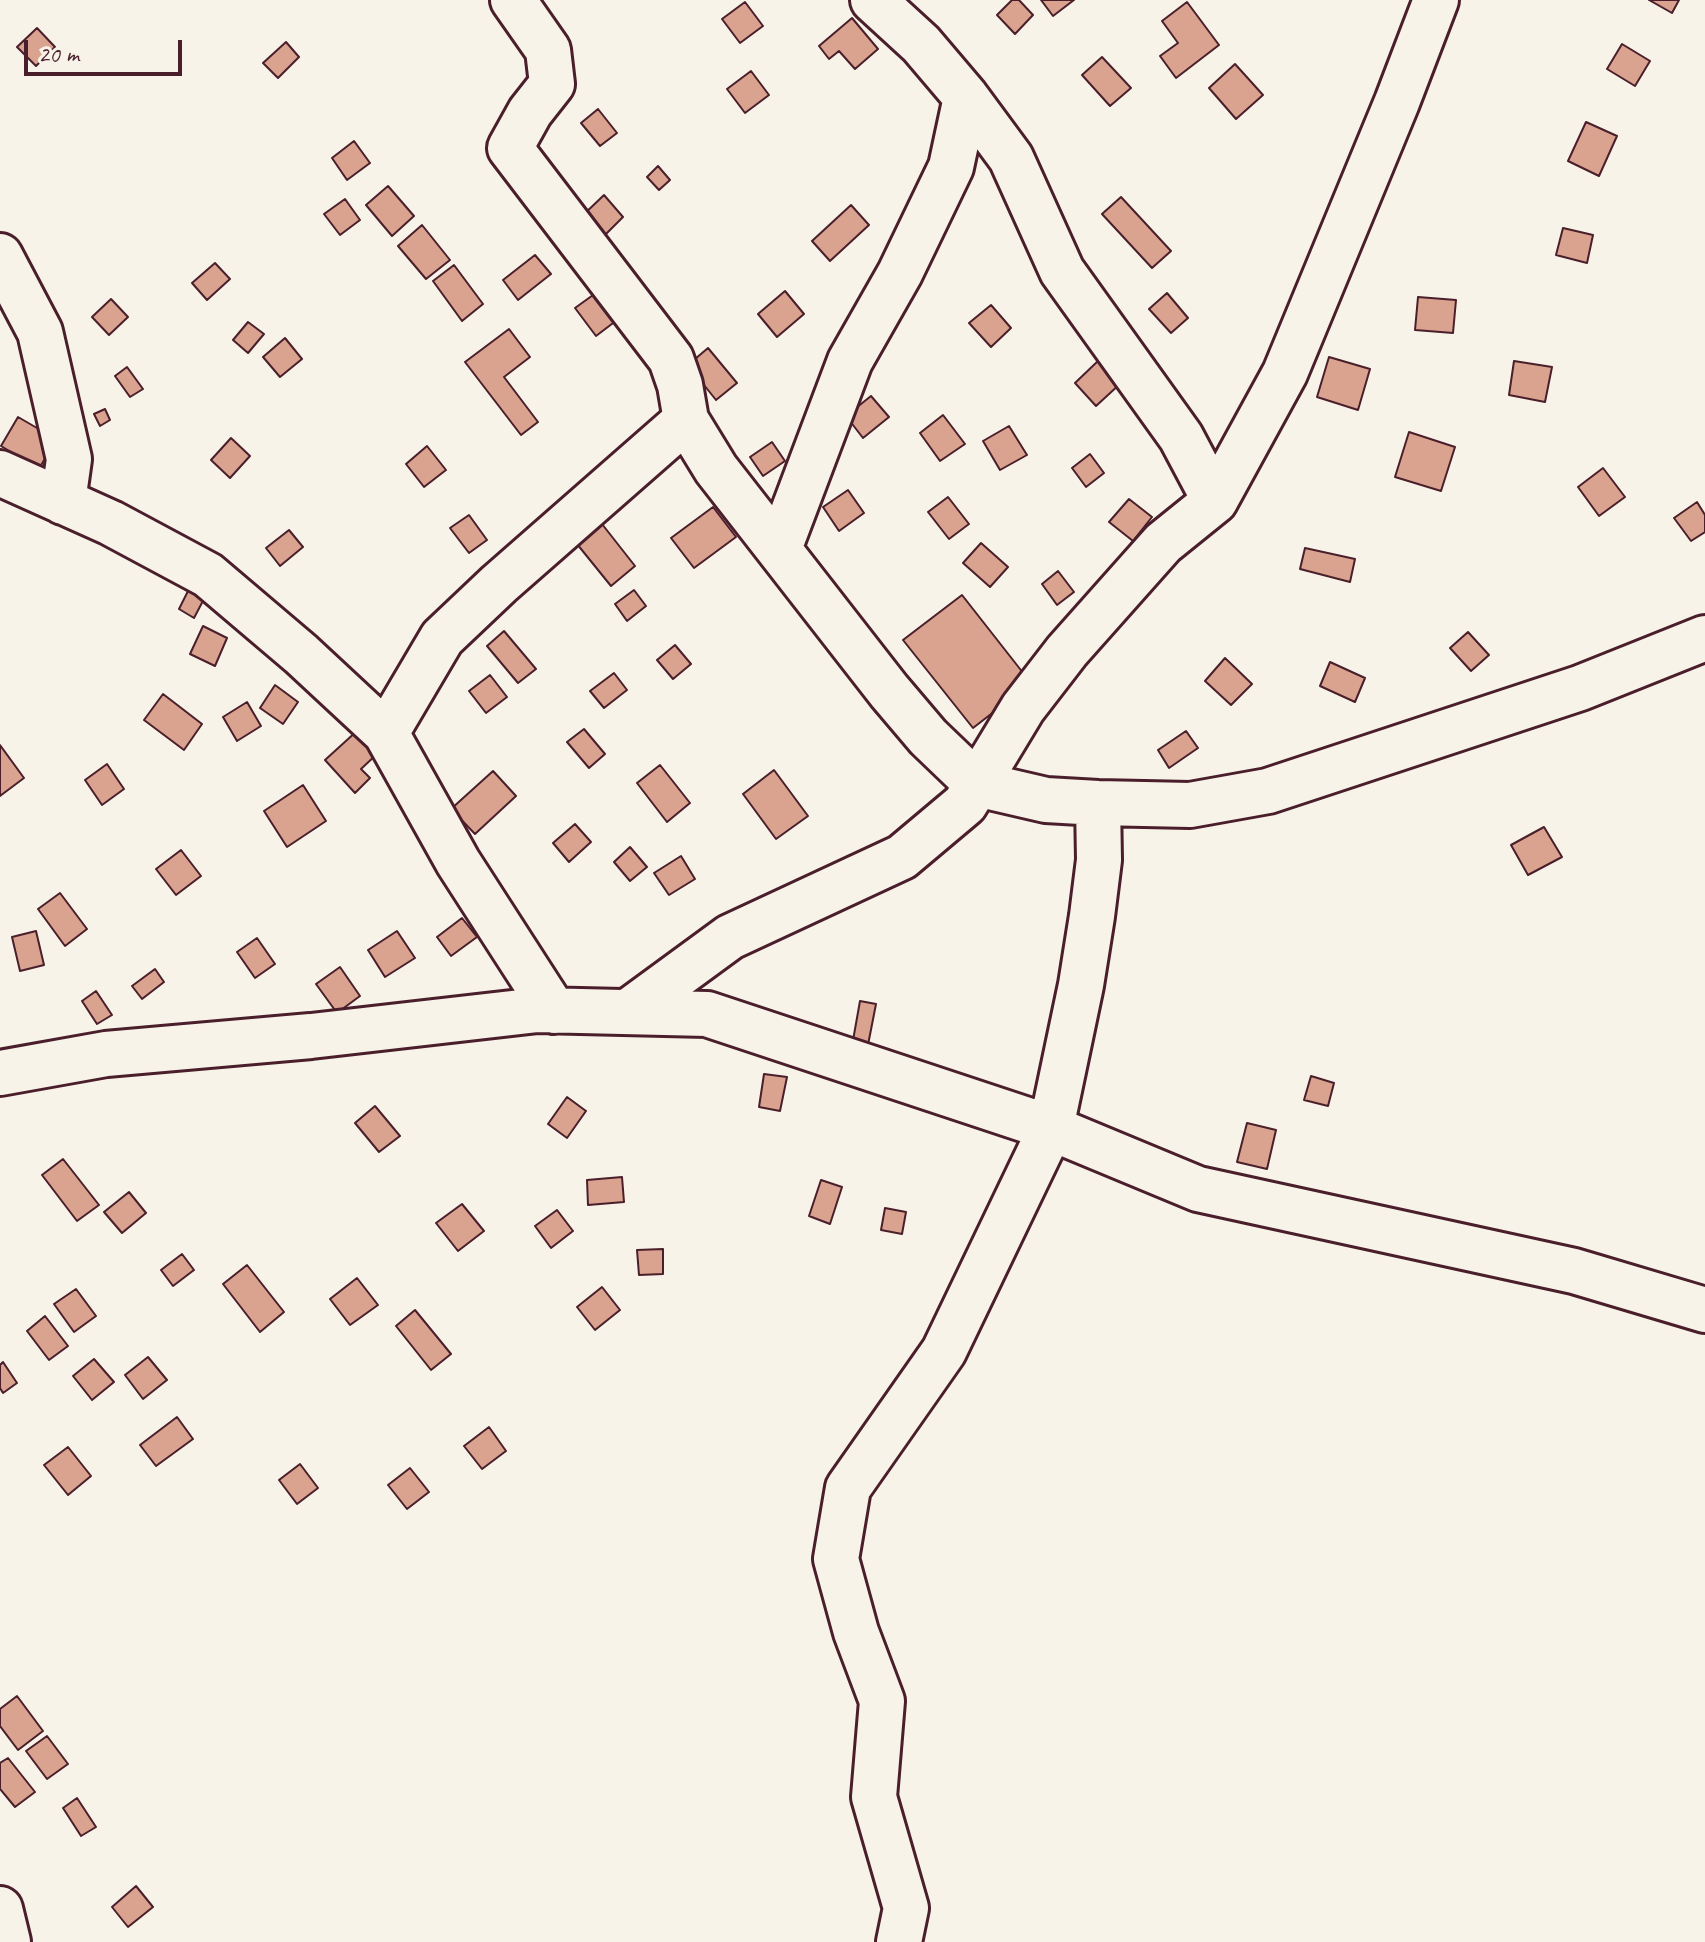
<!DOCTYPE html>
<html>
<head>
<meta charset="utf-8">
<style>
  body { margin:0 }
  #map { position:relative; width:1705px; height:1942px; overflow:hidden; background:#f7f3e8; font-family:Caveat,sans-serif }
  canvas { display:block }
  .scale { position:absolute; left:24px; top:40px; width:158px; height:36px; box-sizing:border-box; border:4px solid #4a1f2b; border-top:0; padding-left:10px; font-size:24px; line-height:28px; white-space:nowrap; color:#4a1f2b; -webkit-text-stroke:6px #f7f3e8; paint-order:stroke }
</style>
</head>
<body>
<div id="map">
<canvas width="1705" height="1942"></canvas>
<div class="scale">20 m</div>
</div>
<script>
const g = document.querySelector('canvas').getContext('2d');
g.lineJoin = 'round';
function fillPath(path, color) {
  g.fillStyle = color;
  g.fill(path, 'evenodd');
}
function stroke(path, color, width, dash) {
  g.strokeStyle = color;
  g.lineWidth = width;
  g.lineCap = dash ? 'butt' : 'round';
  g.setLineDash(dash || []);
  g.stroke(path);
}
const building = new Path2D(`
  M 1012,0 L 1019,0 L 1033,15 L 1015,34 L 997,15 Z
  M 1041,0 L 1074,0 L 1053,16 Z
  M 1649,0 L 1679,0 L 1672,13 Z
  M 745,2 L 763,26 L 740,43 L 722,19 Z
  M 1187,2 L 1219,45 L 1176,78 L 1160,56 L 1178,43 L 1162,21 Z
  M 852,18 L 878,49 L 855,69 L 839,51 L 829,59 L 819,46 Z
  M 37,28 L 55,47 L 36,66 L 17,47 Z
  M 286,42 L 299,57 L 278,78 L 263,63 Z
  M 1622,44 L 1650,61 L 1635,86 L 1607,69 Z
  M 1102,57 L 1131,88 L 1110,106 L 1082,75 Z
  M 1235,64 L 1263,95 L 1236,119 L 1209,88 Z
  M 751,71 L 769,95 L 745,113 L 727,89 Z
  M 598,109 L 617,133 L 600,146 L 581,123 Z
  M 1586,122 L 1617,136 L 1599,176 L 1568,161 Z
  M 354,141 L 370,163 L 347,180 L 332,158 Z
  M 658,166 L 670,180 L 659,190 L 647,177 Z
  M 388,186 L 414,216 L 392,236 L 366,205 Z
  M 604,195 L 623,217 L 600,240 L 580,218 Z
  M 1121,197 L 1171,251 L 1152,268 L 1102,214 Z
  M 345,199 L 360,220 L 340,235 L 324,214 Z
  M 851,205 L 869,225 L 830,261 L 812,241 Z
  M 422,225 L 450,260 L 426,279 L 398,246 Z
  M 1563,228 L 1593,235 L 1587,263 L 1556,255 Z
  M 535,255 L 551,274 L 518,300 L 503,280 Z
  M 215,263 L 230,279 L 207,300 L 192,283 Z
  M 454,265 L 483,304 L 462,321 L 433,281 Z
  M 600,290 L 621,317 L 596,336 L 575,308 Z
  M 785,291 L 804,314 L 777,337 L 758,314 Z
  M 1167,293 L 1188,318 L 1171,333 L 1149,309 Z
  M 1418,297 L 1456,300 L 1453,333 L 1415,330 Z
  M 111,299 L 128,317 L 109,335 L 92,317 Z
  M 991,305 L 1011,328 L 991,347 L 969,323 Z
  M 248,322 L 264,334 L 248,353 L 233,340 Z
  M 509,329 L 530,357 L 504,377 L 538,422 L 521,435 L 465,362 Z
  M 285,338 L 302,359 L 280,377 L 263,357 Z
  M 708,348 L 737,383 L 716,400 L 688,365 Z
  M 1329,357 L 1370,369 L 1358,410 L 1317,397 Z
  M 1099,360 L 1121,383 L 1096,406 L 1075,383 Z
  M 1514,361 L 1552,367 L 1545,402 L 1509,395 Z
  M 127,367 L 143,389 L 130,397 L 115,376 Z
  M 871,396 L 889,417 L 863,438 L 846,416 Z
  M 105,409 L 110,420 L 100,426 L 94,414 Z
  M 943,415 L 965,444 L 940,461 L 920,433 Z
  M 18,417 L 56,439 L 39,469 L 1,446 Z
  M 1009,426 L 1027,455 L 1000,470 L 983,441 Z
  M 1409,432 L 1455,447 L 1441,491 L 1395,477 Z
  M 231,438 L 250,456 L 230,478 L 211,460 Z
  M 772,442 L 785,461 L 763,476 L 750,457 Z
  M 427,446 L 446,470 L 424,487 L 406,464 Z
  M 1090,454 L 1104,473 L 1086,487 L 1072,468 Z
  M 1603,468 L 1625,497 L 1599,516 L 1578,487 Z
  M 848,490 L 864,513 L 839,531 L 823,507 Z
  M 948,497 L 969,524 L 949,539 L 928,512 Z
  M 1129,499 L 1152,517 L 1133,541 L 1109,522 Z
  M 1697,502 L 1705,515 L 1705,532 L 1691,541 L 1674,518 Z
  M 713,507 L 736,537 L 694,568 L 671,538 Z
  M 469,515 L 487,540 L 469,553 L 450,528 Z
  M 602,524 L 635,566 L 611,586 L 577,544 Z
  M 289,530 L 303,547 L 280,566 L 266,548 Z
  M 981,543 L 1008,567 L 990,587 L 963,563 Z
  M 1305,548 L 1355,559 L 1350,582 L 1300,569 Z
  M 1058,571 L 1074,592 L 1057,605 L 1042,584 Z
  M 189,589 L 205,597 L 194,618 L 179,609 Z
  M 634,590 L 646,606 L 627,621 L 615,604 Z
  M 962,595 L 1031,683 L 973,728 L 903,640 Z
  M 203,626 L 227,638 L 215,666 L 190,654 Z
  M 504,631 L 536,669 L 518,683 L 487,646 Z
  M 1468,632 L 1489,655 L 1471,671 L 1450,648 Z
  M 675,645 L 691,664 L 673,679 L 657,660 Z
  M 1225,658 L 1252,684 L 1231,705 L 1205,681 Z
  M 1330,662 L 1365,678 L 1355,702 L 1320,686 Z
  M 614,673 L 627,690 L 604,708 L 590,691 Z
  M 490,675 L 507,697 L 486,713 L 469,691 Z
  M 275,685 L 298,702 L 283,724 L 260,708 Z
  M 163,694 L 202,724 L 184,750 L 144,720 Z
  M 247,702 L 261,726 L 237,741 L 223,717 Z
  M 584,729 L 605,754 L 589,768 L 567,742 Z
  M 358,730 L 378,753 L 361,769 L 370,778 L 355,793 L 325,760 Z
  M 1186,731 L 1198,748 L 1169,768 L 1158,750 Z
  M 0,745 L 24,778 L 0,796 Z
  M 107,764 L 124,789 L 102,805 L 85,780 Z
  M 660,765 L 690,803 L 667,822 L 637,783 Z
  M 774,770 L 808,816 L 776,839 L 743,794 Z
  M 493,771 L 516,796 L 475,834 L 451,809 Z
  M 303,785 L 326,821 L 287,847 L 264,811 Z
  M 575,824 L 591,842 L 569,862 L 553,843 Z
  M 1544,827 L 1562,857 L 1528,875 L 1511,845 Z
  M 630,847 L 647,867 L 630,881 L 614,862 Z
  M 181,850 L 201,876 L 176,895 L 156,869 Z
  M 681,856 L 695,879 L 669,895 L 654,873 Z
  M 60,893 L 87,929 L 65,946 L 38,909 Z
  M 462,918 L 477,937 L 451,956 L 437,937 Z
  M 36,931 L 44,965 L 20,971 L 12,937 Z
  M 397,931 L 415,958 L 385,977 L 368,950 Z
  M 257,938 L 275,964 L 255,978 L 237,952 Z
  M 340,967 L 360,996 L 337,1013 L 316,984 Z
  M 155,969 L 164,982 L 142,999 L 132,986 Z
  M 96,991 L 112,1015 L 97,1024 L 82,1001 Z
  M 860,1001 L 876,1004 L 867,1050 L 852,1046 Z
  M 764,1074 L 787,1077 L 780,1111 L 759,1107 Z
  M 1311,1076 L 1334,1083 L 1328,1106 L 1304,1100 Z
  M 567,1097 L 586,1111 L 567,1138 L 548,1124 Z
  M 375,1106 L 400,1136 L 379,1152 L 355,1123 Z
  M 1247,1123 L 1276,1130 L 1267,1169 L 1237,1162 Z
  M 63,1159 L 99,1205 L 77,1221 L 42,1175 Z
  M 622,1177 L 624,1202 L 588,1205 L 587,1180 Z
  M 821,1180 L 842,1187 L 830,1224 L 809,1216 Z
  M 129,1192 L 146,1213 L 122,1233 L 104,1212 Z
  M 462,1204 L 484,1231 L 458,1251 L 436,1223 Z
  M 885,1208 L 906,1212 L 902,1234 L 881,1230 Z
  M 557,1210 L 573,1231 L 551,1248 L 535,1226 Z
  M 663,1249 L 663,1274 L 639,1275 L 637,1250 Z
  M 182,1254 L 194,1270 L 173,1286 L 161,1270 Z
  M 247,1265 L 284,1312 L 260,1332 L 223,1284 Z
  M 357,1278 L 378,1305 L 350,1325 L 330,1299 Z
  M 602,1287 L 620,1310 L 595,1330 L 577,1307 Z
  M 76,1289 L 96,1316 L 74,1332 L 54,1304 Z
  M 415,1310 L 451,1354 L 431,1370 L 396,1326 Z
  M 45,1316 L 68,1346 L 49,1360 L 27,1331 Z
  M 148,1357 L 167,1380 L 143,1399 L 125,1375 Z
  M 94,1359 L 114,1382 L 92,1400 L 73,1376 Z
  M 3,1362 L 17,1383 L 3,1393 L 0,1388 L 0,1365 Z
  M 177,1417 L 193,1439 L 156,1466 L 140,1445 Z
  M 489,1427 L 506,1451 L 482,1469 L 464,1446 Z
  M 68,1447 L 91,1476 L 68,1495 L 44,1465 Z
  M 300,1464 L 318,1488 L 297,1504 L 279,1480 Z
  M 410,1468 L 429,1492 L 407,1509 L 388,1485 Z
  M 17,1696 L 43,1731 L 18,1750 L 0,1726 L 0,1709 Z
  M 47,1736 L 68,1764 L 47,1779 L 26,1751 Z
  M 8,1758 L 35,1792 L 15,1807 L 0,1789 L 0,1763 Z
  M 77,1798 L 96,1827 L 81,1836 L 63,1808 Z
  M 136,1886 L 153,1907 L 128,1927 L 112,1907 Z`);
const minor = new Path2D(`
  M 513,0 L 548,50 L 552,84 L 530,112 L 510,148 L 671,359 L 680,385 L 686,420 L 716,469 L 889,691 L 928,737 L 977,784 L 1046,800 L 1098,803 L 1190,805 L 1268,791 L 1580,688 L 1705,638
  M 873,0 L 921,44 L 966,97 L 1011,158 L 1062,271 L 1181,437 L 1215,501
  M 0,256 L 40,332 L 69,459 L 63,502
  M 0,473 L 111,523 L 208,575 L 301,654 L 386,733 L 458,862 L 554,1011
  M 779,549 L 850,361 L 900,273 L 951,167 L 966,97
  M 386,733 L 442,638 L 499,584 L 686,420
  M 629,1011 L 730,937 L 902,857 L 965,804 L 1023,708 L 1067,651 L 1163,543 L 1215,501 L 1285,373 L 1397,102 L 1436,0
  M 0,1073 L 106,1054 L 311,1036 L 538,1010 L 707,1014 L 1051,1128 L 1198,1189 L 1574,1271 L 1705,1310
  M 0,1909 L 8,1942
  M 899,1942 L 906,1908 L 874,1797 L 882,1701 L 856,1632 L 836,1559 L 848,1488 L 944,1351 L 1051,1128 L 1081,985 L 1092,916 L 1099,860 L 1098,803`);
fillPath(building, '#d9a390');
stroke(building, '#4a1f2b', 2);
stroke(minor, '#4a1f2b', 50);
stroke(minor, '#f7f3e8', 44);
</script>
</body>
</html>
